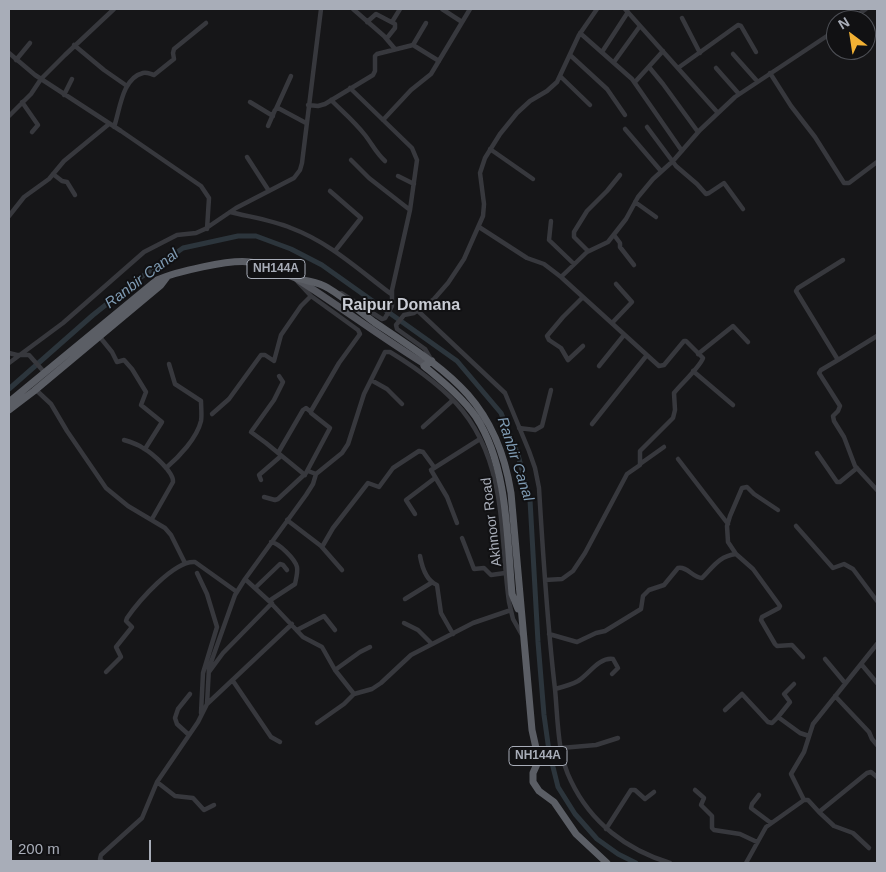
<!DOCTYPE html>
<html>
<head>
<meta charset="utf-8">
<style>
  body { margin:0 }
  #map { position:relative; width:886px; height:872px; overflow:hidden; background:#161618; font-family:Arial,sans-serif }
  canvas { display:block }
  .frame { position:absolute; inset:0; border:10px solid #a8adb8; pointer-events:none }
  .north { position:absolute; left:826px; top:10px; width:50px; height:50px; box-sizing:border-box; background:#111113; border:1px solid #4d4f55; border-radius:50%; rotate:329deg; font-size:14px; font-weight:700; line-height:20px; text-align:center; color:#a8adb8 }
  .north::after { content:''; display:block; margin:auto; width:18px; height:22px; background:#f2b134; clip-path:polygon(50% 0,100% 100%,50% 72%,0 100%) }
  .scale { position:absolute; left:10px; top:840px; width:141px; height:22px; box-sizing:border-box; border:2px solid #a8adb8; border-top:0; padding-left:6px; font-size:15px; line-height:18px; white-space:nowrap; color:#a8adb8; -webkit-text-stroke:4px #111113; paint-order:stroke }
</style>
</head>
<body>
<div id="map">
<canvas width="886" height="872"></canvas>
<div class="frame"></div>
<div class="north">N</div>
<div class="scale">200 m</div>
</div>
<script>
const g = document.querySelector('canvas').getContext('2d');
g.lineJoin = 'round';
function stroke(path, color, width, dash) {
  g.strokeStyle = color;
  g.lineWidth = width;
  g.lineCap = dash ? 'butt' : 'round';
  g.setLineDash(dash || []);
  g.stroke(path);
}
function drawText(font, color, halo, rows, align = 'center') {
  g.font = font + ' Arial,sans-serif';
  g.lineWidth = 4;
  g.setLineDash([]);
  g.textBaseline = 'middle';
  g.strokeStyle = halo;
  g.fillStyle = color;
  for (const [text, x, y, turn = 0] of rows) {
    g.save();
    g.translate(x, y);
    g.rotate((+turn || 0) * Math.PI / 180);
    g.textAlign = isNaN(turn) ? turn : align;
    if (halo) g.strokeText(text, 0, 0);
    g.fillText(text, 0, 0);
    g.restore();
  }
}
const canal = new Path2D(`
  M 9,389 L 93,315 L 137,280 L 183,248 L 238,236 L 256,236 L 291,249 L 322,265 L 457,361 L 501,413 L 518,455 L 530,500 L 538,642 L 544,715 L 549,751 L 558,787 L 575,814 L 597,839 L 618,854 L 636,863`);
const minor = new Path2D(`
  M 353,9 L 384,36 L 395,49
  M 442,9 L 462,22
  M 625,9 L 718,113
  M 682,18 L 700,53
  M 850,20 L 866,9
  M 367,22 L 376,14 L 395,24 L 395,28 L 387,38
  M 392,22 L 400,9
  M 580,33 L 632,79 L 682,151
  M 74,45 L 104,70 L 127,86
  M 413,45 L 426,23
  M 602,52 L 628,12
  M 9,53 L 35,75 L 121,131 L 201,186 L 209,198 L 207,229
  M 733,54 L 757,81
  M 570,55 L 607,89 L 625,115
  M 16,60 L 30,43
  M 614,62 L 640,26
  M 649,67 L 663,84 L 698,132
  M 678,68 L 738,25 L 741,26 L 756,52
  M 716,68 L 739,94
  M 770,73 L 791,106 L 815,137 L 844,183 L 849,183 L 877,162
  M 560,76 L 590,105
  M 635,82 L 663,51
  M 64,95 L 72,79
  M 331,100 C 342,111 355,122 365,135 C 372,144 376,153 385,161
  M 22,102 L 38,125 L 32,132
  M 250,102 L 273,116
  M 308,105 L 318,106 L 325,104 L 373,75 L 375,71 L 375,56 L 377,54 L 413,45 L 439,61
  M 276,109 L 291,76
  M 9,116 L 31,94 L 41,79 L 65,55 L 114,9
  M 383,120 L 411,90 L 431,74 L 470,9
  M 268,126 L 275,110 L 278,108 L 306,123
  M 114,127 C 120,110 122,78 143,73 C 147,72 150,74 154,75 L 174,59 L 173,53 L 174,49 L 206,23
  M 647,127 L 676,166 L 697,184 L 706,194 L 709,193 L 724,183 L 743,209
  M 625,129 L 661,171
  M 490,149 L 533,179
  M 247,157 L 269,191
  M 351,160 L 369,178 L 410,210
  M 53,174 L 62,181 L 67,182 L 75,195
  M 398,176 L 414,184
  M 330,191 L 361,218 L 335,251
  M 635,202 L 656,217
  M 230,212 C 250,217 272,220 291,228 C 329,242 359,270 391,294
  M 9,216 L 24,197 L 49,179 L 64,161 L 109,124
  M 551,221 L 549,240 L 574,264
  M 479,227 L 527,258 L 544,264 L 561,277 L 587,252 L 608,242 L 626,219 L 638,197 L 653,179 L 673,161 L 700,130 L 735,97 L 836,30
  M 614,235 L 620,243 L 620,247 L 634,265
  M 588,251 L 574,237 L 574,232 L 587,211 L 607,191 L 620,175
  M 843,260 L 798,288 L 796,291 L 838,360 L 821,370 L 819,373 L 840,406 L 838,411 L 833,416 L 834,421 L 844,437 L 855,466 L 877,490
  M 341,293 L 382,319 L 385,318 L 392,306 L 392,290 L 410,210 L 417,160 L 412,148 L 350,88
  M 418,311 L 505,393 L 529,451 L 535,468 L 539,488 C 543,555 547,622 555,689 C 558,720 557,753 571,781 C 591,823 627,850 670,863
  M 612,323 L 632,302 L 616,284
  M 99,336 L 112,352 L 117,362 L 124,360 L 132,369 L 146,392 L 141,405 L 162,422 L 145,449
  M 583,346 L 568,360 L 561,348 L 549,340 L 547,336 L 563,317 L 583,297
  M 9,353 L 17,355 L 29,355 L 45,373
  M 698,354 L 733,326 L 748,342
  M 838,360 L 877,336
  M 432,361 L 425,349 L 397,329 L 396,325 L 404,315 L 414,313 L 434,299 L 448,283 L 464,259 L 483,216 L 484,204 L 480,173 L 485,158 L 500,134 L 517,113 L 530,101 L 547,91 L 557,82 L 579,35 L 597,9
  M 9,363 L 63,323 L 144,252 L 177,235 L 196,233 L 205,229 L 236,208 L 294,178 L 300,170 L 302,163 L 321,9
  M 599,366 L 624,335
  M 693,371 L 733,405
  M 279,376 L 283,382 L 274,400 L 251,432 L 266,443 L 305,475
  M 371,380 L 387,389 L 402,404
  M 35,389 L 51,404 L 67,431 L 106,488 L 128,506 L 165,528 L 171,535 L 185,563
  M 212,414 L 229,399 L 261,355 L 265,355 L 274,361 L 281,335 L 301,306 L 311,296
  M 592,424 L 647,355
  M 423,427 L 453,400
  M 519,428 L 535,430 L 542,426 L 551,390
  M 124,440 C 131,442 137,444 143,448 C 152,453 174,472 173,482 L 152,519
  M 278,453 L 303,410 L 306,408 L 311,412
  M 817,453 L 837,482 L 840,482 L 857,468
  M 678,459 L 728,524
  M 640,464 L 664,447
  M 166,468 C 179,457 197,438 201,421 C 202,416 201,406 201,401 L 175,384 L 169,364
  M 308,471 L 316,474 L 342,453 L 348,444 L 364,394 L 385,352 L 390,352 C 451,389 486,423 498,496 C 504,531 504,567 509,602 L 513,619 L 522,635
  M 261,480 L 259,475 L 281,456
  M 264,497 L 275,500 L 278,499 L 306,473 L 330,428 L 311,413 L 311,411 L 339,363 L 360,334 L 358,330 L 311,296 L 298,282
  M 415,514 L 406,500 L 435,478
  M 287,520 L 321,546 L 342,570
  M 457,523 L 447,497 L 431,470 L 480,439
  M 796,526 L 833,568 L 844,564 L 853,569 L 877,601
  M 462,538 L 474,569 L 484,568 L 491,575 L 505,573
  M 322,547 L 333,528 L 368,483 L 379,487 L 393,468 L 419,451 L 423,452 L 434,467
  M 736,554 L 728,542 L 727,526 L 730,516 L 742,488 L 747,487 L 754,494 L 778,510
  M 420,556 C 422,567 427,581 437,585 L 441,613 L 453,634
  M 197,573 L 207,594 L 217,627 L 203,673 L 201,713
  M 245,579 L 269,601 L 303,637 L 322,647 L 335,670 L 354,694
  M 545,580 L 562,579 L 573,571 L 585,553 L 627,474 L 640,465 L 640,451 L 673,418 L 675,410 L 674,393 C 681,384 700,367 703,358 L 686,341 L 684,341 L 664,365 L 659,366 L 561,277
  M 255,588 L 280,564 L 283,565 L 287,570
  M 405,599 L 431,583
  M 269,601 L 295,584 C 296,579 298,572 297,567 C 295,559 279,543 271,542
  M 404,623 L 418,630 L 432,644
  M 297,630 L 324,616 L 335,630
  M 549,634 L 577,642 L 596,633 L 605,631 L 641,609 L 643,596 L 649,590 L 664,585 L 678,568 C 687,566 693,578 702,578 C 713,567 719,556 736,554 L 753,569 L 780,606 L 779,608 L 762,617 L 761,620 L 775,644 L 777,646 L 792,645 L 803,657
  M 825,659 L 845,683
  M 862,665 L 877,683
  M 335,670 L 360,652 L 370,647
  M 106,672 L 121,657 L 116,647 L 132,627 L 126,621 L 127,618 C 138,602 174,560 195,562 L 237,592
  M 209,672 L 223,653 L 272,603
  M 233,681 L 271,737 L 280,742
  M 555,689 C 563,687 571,685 578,681 C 589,674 599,657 613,659 L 618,668 L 612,674
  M 835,696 L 869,732 L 872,739 L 877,745
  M 207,704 L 292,624
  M 725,710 L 742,694 L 768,722 L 772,723 L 778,717 L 800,733 L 809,736
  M 778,717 L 790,702 L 784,694 L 794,684
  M 317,723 L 344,704 L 354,694 L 372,689 L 381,683 L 411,655 L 473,623 L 511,610
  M 189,735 L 177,724 L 175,718 L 178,709 L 190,694
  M 561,748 L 596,745 L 618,738
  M 157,782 L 175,796 L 193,798 L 204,810 L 214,805
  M 695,790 L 704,798 L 701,805 L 712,816 L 712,828 L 714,830 L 740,834 L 757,842
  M 759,795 L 752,804 L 751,808 L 771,823
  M 804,800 L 808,800 L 819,812 L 867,773 L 871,772 L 877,777
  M 819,812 L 834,826 L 853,833 L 869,848
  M 606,829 L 631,790 L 635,790 L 645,799 L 654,792
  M 104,863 L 100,859 L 101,855 L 142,818 L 157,782 L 198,722 L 207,704 L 209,668 L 235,595 L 245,579 L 306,495 L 313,484 L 316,474
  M 746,863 L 766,827 L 804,800 L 791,774 L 804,752 L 813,724 L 877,644`);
const primary = new Path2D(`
  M 297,279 C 341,307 382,338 426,365`);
const trunk = new Path2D(`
  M 432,361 L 424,366 C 443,382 462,397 476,417 C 508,466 507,538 512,594 L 518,609
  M 9,402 L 157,280 C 175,272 230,259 250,262 C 268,264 282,275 300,279 C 310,282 319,282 328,288 C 345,298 359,311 374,322 C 447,371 496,399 511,493 L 532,730 L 538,757 L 537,764 L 533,773 L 533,782 L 539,791 L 554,802 L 576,834 L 607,863
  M 9,410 L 34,391 L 161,285 L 167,277`);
const shields = [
  [276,269,58],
  [538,756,58]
];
const shieldNames = [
  ["NH144A",276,269],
  ["NH144A",538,756]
];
const streetNames = [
  ["Akhnoor Road",492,522,-97]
];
const waterNames = [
  ["Ranbir Canal",142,279,-37],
  ["Ranbir Canal",515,459,72]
];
const quarterNames = [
  ["Raipur Domana",401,306]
];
stroke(canal, '#2c353c', 5);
stroke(minor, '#37383d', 4.5);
stroke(primary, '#53555c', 7);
stroke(trunk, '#5b5e65', 7);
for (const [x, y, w] of shields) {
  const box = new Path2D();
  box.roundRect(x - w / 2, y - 9.5, w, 19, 4);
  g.fillStyle = '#111113';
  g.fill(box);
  stroke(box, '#a8adb8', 1);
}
drawText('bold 12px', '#a8adb8', null, shieldNames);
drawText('14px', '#a8adb8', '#111113', streetNames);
drawText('italic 15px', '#7f9bb3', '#111113', waterNames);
drawText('bold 16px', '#c9ccd4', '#111113', quarterNames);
</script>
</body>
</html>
